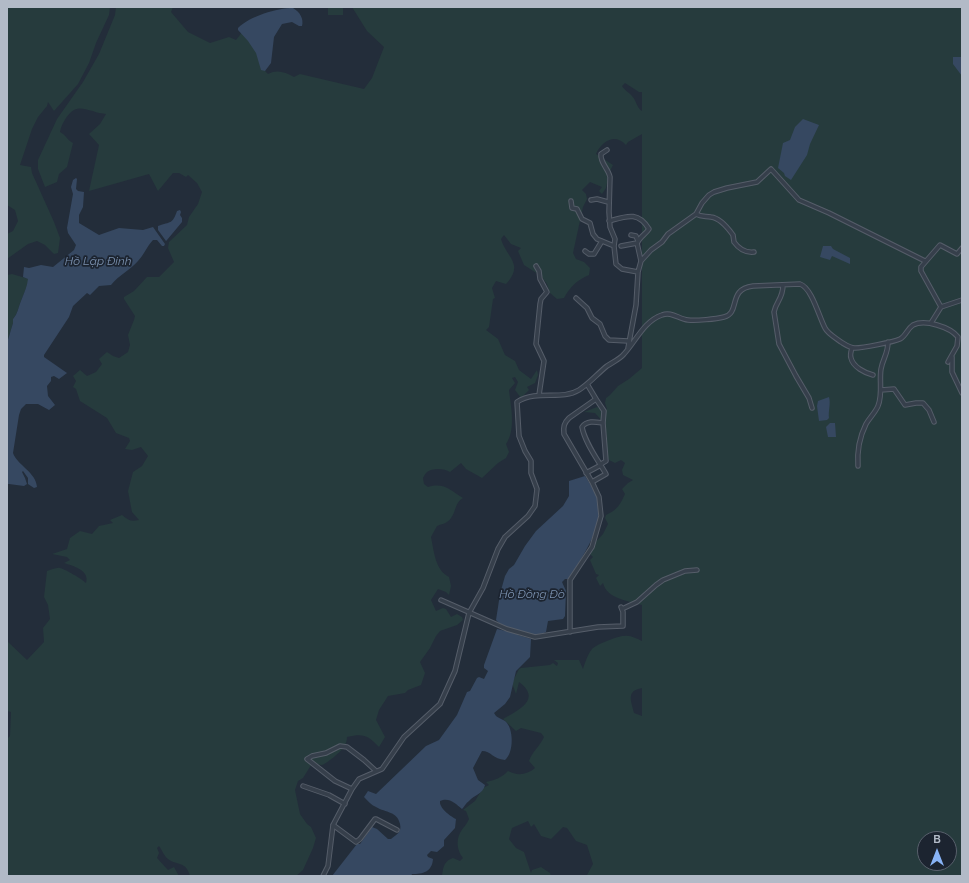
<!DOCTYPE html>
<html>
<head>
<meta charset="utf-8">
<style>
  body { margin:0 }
  #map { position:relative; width:969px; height:883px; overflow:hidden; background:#232d3a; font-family:Raleway,sans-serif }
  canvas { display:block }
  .frame { position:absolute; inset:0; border:8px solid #b2bac7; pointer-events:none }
  .north { position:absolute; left:917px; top:831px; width:40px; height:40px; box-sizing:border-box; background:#1c2430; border:1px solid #58606c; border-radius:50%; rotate:0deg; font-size:11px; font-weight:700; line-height:16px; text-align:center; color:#b2bac7 }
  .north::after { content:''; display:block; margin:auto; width:14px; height:18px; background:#88b3f6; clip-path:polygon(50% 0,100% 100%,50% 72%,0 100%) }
</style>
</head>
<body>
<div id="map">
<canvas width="969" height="883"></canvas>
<div class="frame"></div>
<div class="north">B</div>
</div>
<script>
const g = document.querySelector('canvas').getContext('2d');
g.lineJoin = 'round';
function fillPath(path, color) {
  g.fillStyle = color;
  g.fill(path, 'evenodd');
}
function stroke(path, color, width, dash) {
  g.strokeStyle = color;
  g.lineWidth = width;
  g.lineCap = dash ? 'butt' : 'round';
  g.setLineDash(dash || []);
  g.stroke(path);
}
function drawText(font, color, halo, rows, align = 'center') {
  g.font = font + ' Raleway,sans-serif';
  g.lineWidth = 3.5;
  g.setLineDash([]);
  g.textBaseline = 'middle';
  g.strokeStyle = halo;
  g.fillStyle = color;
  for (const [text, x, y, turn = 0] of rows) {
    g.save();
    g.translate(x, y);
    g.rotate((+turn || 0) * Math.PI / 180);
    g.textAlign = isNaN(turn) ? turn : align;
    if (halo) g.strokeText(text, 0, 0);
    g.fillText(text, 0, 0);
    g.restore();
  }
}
const green = new Path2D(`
  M 7,7 L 110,7 L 109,15 L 96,43 L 89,63 L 78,84 L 54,111 L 48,102 L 47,106 L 38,117 L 32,129 L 20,165 L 31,167 L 32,173 L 54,222 L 60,238 L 58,253 L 54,254 L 45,245 L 37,241 L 28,244 L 7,259 L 7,234 L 13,231 L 18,221 L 15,210 L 7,205 Z
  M 116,7 L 173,7 L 171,12 L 188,32 L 210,43 L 229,37 L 236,40 L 240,35 L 242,31 L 258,49 L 265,71 L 268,74 C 277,69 285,72 294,77 L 300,74 L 364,89 L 372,78 L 384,47 L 367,31 L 352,7 L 962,7 L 962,876 L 585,876 L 587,875 L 593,864 L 587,845 L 576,841 L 567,828 L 563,827 L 551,839 L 541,836 L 534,824 L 531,827 L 528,821 L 512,828 L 509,839 L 516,848 L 524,852 L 531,873 L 532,870 L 541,867 L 550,873 L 551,876 L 442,876 C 443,867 444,861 453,858 L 460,861 L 463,858 C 457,851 456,841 460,833 C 463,827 466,826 469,819 L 466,811 L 463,810 L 475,801 L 483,788 L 489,785 L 486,782 C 495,780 501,778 508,771 C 517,776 527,775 535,768 L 529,761 C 532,752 540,746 544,737 L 541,733 L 521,728 L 516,731 L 503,719 C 519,710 542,699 519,682 L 516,694 L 512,683 L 519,669 L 521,668 L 550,665 L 553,663 L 557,666 L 558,663 L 554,660 L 579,660 L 583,669 C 585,662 588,654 592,649 C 597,644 618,636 624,636 C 631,635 637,639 642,641 L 642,605 C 629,601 607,599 603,583 L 600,586 L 596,578 L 599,575 L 596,574 L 590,560 L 593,557 L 587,551 L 603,534 L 608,524 L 605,518 L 606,515 C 617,510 620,505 625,494 L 622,489 L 628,483 L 633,480 L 623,475 L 622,470 L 625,463 L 621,460 L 615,463 L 609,460 L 605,449 L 607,437 L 605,424 L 595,413 L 584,412 L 597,407 L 605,410 L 607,409 L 605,403 L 606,398 L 610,395 L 618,386 L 629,379 L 642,368 L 642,134 L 628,142 L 626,145 C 615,133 602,141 596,154 L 613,165 L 609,173 L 606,188 L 602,194 L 599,191 L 602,187 L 590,182 L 582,190 L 586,194 L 587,199 L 583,207 L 573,253 L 576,259 L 584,262 L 590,268 L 589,275 C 577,280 570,287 564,298 L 557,299 L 550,293 L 547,284 L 541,276 L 524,265 L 518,251 L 521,248 L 511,244 L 504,235 L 501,239 C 506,257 525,264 506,284 L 496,281 L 492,288 L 495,298 L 493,299 L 489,327 L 486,330 L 498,339 L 505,355 L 515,361 L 519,370 L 531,379 L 537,370 L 538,375 L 535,383 L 527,387 L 529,390 L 521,398 L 515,390 L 518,382 L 515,377 L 512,378 L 515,383 L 509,390 C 511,407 516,430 506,444 L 509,452 L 506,458 L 498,463 L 482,478 L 466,469 L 461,463 L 450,472 C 444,468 432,468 427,472 C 425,474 424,476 423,478 L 424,484 L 428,487 C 444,482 450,490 463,498 C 455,502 456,512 451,518 C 448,523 442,524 437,526 L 431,537 C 434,551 435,570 449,577 L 451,586 L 449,595 L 446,592 L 438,589 L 431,600 L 436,611 L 443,608 L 446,609 L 451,617 L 457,614 L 462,617 L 463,620 L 457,625 L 440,631 L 436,636 L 430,648 L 420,662 L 425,673 L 421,685 L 408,690 L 405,693 L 388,696 L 379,710 L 376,720 L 385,737 L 379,747 C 368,735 363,733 347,737 C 347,740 346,744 344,747 C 343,750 325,765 322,765 C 319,765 315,763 313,762 L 303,778 L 298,781 L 295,790 L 300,814 L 307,824 L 311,827 L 316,838 L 313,848 L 303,870 L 296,876 L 190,876 C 186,861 178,866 168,859 C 164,856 162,850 159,846 L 157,848 L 159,853 L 157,858 L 168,870 L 174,867 L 179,876 L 7,876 L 7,739 L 10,736 L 11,712 L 7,711 L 7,641 L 27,660 L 44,642 L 43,628 L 50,619 L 48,605 L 44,597 L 47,571 C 51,570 57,567 60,568 C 65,569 82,579 86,583 C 90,570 73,566 64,563 L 70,560 L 67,557 L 52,554 L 67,549 L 70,538 L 80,531 L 92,534 L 99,526 L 113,523 L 110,520 L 122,515 C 128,520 131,522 139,520 L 132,512 L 128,491 L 133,472 L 142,466 L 148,456 L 141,447 L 132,450 L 125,449 L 130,441 L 129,438 L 116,433 L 107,418 L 80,401 L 76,389 L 73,387 L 76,381 L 73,376 L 80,370 L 87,376 L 96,372 L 102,364 L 99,359 L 107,352 L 113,356 L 119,358 L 128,352 L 130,345 L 128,335 L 134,320 L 135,316 L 124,299 L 124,297 L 134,291 L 147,277 L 159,277 L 174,262 L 168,248 L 169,242 L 187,225 L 189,217 L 198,204 L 202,192 L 197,183 L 188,175 L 186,177 L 179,173 L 173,173 L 158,191 L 149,174 L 89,191 L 99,145 L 89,134 L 100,124 L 106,114 C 102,113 97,113 93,111 C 81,108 75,105 66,118 C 63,123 61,126 60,132 C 66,135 67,140 73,143 L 67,167 L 59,174 L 57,182 L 45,187 L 38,169 L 38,160 L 57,119 L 83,82 L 99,54 L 115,15 ZM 625,83 L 639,92 L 642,92 L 642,111 C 636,107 637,101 632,96 C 629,92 625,91 622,86 ZM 642,688 L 642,716 L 634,713 C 631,700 626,691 642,688 ZM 925,839 L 949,839 L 949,863 L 925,863 Z
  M 328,7 L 343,8 L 343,15 L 328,15 Z
  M 12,274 L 29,279 C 27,287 24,293 21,301 C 18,308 18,313 13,319 L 13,323 L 7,343 L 7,275 Z`);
const water = new Path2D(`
  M 293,8 C 300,12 304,19 302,26 L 299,26 L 292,22 L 282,24 L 274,37 L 271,63 L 265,71 L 261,70 L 256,53 L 248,41 L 238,30 L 238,28 C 250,16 277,8 293,8 Z
  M 953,57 L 962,57 L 962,76 L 953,64 Z
  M 803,119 L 819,125 L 810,144 L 807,155 L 791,180 L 785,176 L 784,173 L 778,168 L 783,143 L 790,140 L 795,127 Z
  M 76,178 L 77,179 L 76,189 L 78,191 L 84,192 L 83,207 L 79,215 L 79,223 L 99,235 L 119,228 L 143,230 L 153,227 L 165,244 L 164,246 L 162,246 L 157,240 L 153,240 C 147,246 144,255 138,261 C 130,270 119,275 111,285 L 99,286 L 90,295 L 87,293 L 73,306 L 69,317 L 44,355 L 44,357 L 67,373 L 59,379 L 54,376 L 51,377 L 51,381 L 47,386 L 48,396 L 55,405 L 49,410 L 38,404 L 26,404 L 21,409 L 19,415 L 13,453 C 17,465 36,472 37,487 L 34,488 L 28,484 L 28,478 L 23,471 L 22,472 L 25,478 L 27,484 L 24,486 L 9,484 L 7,484 L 7,343 L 13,323 L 13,319 C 18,313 18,308 21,301 C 24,293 27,287 28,279 L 23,277 L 24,267 L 29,268 L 41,265 L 53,267 L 74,250 L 76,245 L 68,233 L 67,228 L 73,194 L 71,187 L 73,180 Z
  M 180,210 L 181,212 L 180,215 L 182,218 L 182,222 L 167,240 L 166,241 L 158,230 L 158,226 C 171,221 172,225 177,211 Z
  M 823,246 L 831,246 L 833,249 L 850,258 L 850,264 L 832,256 L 830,260 L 820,257 Z
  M 829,397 C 831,404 828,411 829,418 L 827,420 L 819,421 L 817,406 L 818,401 Z
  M 830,423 L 835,423 L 836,437 L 828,437 L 826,427 Z
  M 585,476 C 590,484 597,494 599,504 C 602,529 581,559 569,579 L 565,579 L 562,582 L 566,591 L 565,616 L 563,619 L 548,621 L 546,632 C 537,637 528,634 518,631 L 518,635 L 531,639 L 530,657 L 516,671 L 510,697 L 505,704 L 494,713 L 496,716 C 498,718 502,719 505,721 C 514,728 514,753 505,760 C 493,759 491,751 482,751 L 473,768 L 478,780 L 485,785 C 483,794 474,795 469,801 C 466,803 464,807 462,809 C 455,803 449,797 440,801 C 439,808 450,816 456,819 L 455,828 L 444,840 L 444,846 L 437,852 L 431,851 L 427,855 L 428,857 L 433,859 C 432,872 423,874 412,874 L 411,876 L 332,876 L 357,844 L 360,844 L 372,827 L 377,829 L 388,839 L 391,839 C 397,834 402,832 400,824 C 397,811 386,813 376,807 C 371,805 368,801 364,797 L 368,791 L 376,794 L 426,746 L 439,740 L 457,715 L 467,692 L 470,691 L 477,678 L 479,677 L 484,679 L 488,671 L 484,668 L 484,665 L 497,629 L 510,632 L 511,629 L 499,623 L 496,620 L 500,594 L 505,576 L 509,569 L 514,565 L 525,546 L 536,531 L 563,506 L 569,496 L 569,481 Z`);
const minor = new Path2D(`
  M 607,150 L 601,154 C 600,163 608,168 610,177 L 609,212 L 610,227 L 615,239 L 614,246 L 616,264 L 622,269 L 638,272
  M 591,200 L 597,199 L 608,202
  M 571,201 L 572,208 L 577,209 L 582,219 L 590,223 L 593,234 L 597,239 L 614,246
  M 696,214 C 701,217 705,216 711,217 C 720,218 728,228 733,235 L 734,242 C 739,249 745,253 754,252
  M 609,221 C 627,216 638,211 649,229 C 645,235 639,237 637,244
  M 631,235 L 636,236 L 638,241
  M 621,246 L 637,243 L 641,261
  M 585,251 L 589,254 L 594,254 L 602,241
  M 536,266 L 539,271 L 540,279 L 547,292 L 541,299 L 540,304 L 536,344 L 544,361 L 539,395
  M 783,285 C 783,299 776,301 774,312 L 779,344 L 796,376 L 809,398 L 812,408
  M 576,298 L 587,308 L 592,318 L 600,324 L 605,336 L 609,340 L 628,341
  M 941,307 L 962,300
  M 931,323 L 941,307 L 921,271 L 921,267 L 940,245 L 957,254 L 962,248
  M 628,348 L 636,305 L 638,272 L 641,261 L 651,250 L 662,242 L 668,234 L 696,214 L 702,203 L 709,195 L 714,192 L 727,188 L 757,182 L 771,169 L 799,200 L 829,213 L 925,261
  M 852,348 C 851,351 850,355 851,358 C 853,367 865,373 873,375
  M 952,357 L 952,372 L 962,393
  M 881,390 L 894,389 L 905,405 L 916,403 L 923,403 L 929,410 L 934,422
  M 596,399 L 604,411 L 603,423 L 606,461 L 601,464
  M 858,466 C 857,452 860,436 866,424 C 870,417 875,413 878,406 C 883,394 879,381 881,369 C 883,358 888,354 888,342
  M 586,473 L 601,465
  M 592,482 L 606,474 C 598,460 585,443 582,427 C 587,420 596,422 603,423
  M 441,600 L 507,629 L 535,637 L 598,627 L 623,626 L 623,612 L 621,607
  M 622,609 L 637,602 L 656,585 L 663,580 L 685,571 L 697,570
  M 570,632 L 570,580 L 592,547 L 601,516 L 599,497 L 592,482 L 564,434 C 563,427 564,423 569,418 L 596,399 L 587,384
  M 303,786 L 329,795 L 345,804
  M 352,789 L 335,781 L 307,759 L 312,756 L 326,753 L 340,746 L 347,747 L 364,760 L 376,771
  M 333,825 L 356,842 L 360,839 L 375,819 L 376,819 L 397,830
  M 323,876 L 328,866 L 333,825 L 352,789 L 359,779 L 382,769 L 404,737 L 440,704 L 455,671 L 469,613 L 483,588 L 498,549 L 505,537 L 528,516 L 535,506 L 537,489 L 531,473 L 531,461 L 525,451 L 519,436 L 517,402 C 538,389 561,401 579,390 C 590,383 597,374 607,366 C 613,362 620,359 624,354 C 636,341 644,321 662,315 C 671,311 679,319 688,320 C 696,321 716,319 724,317 C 741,313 727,289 753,286 L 800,284 C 812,288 819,317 825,328 C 828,334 836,338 841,342 C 846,345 850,348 855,348 C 863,348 893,342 900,339 C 906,336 907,329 913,325 C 925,319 950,327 958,337 L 957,346 L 948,362`);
const waterNames = [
  ["Hồ Lập Đinh",98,261],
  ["Hồ Đồng Đò",532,594]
];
fillPath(green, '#263b3d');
fillPath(water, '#364861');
stroke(minor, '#555d69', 5.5);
stroke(minor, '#363f4b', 3.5);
drawText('italic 12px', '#7a90ae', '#1c2430', waterNames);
</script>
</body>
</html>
